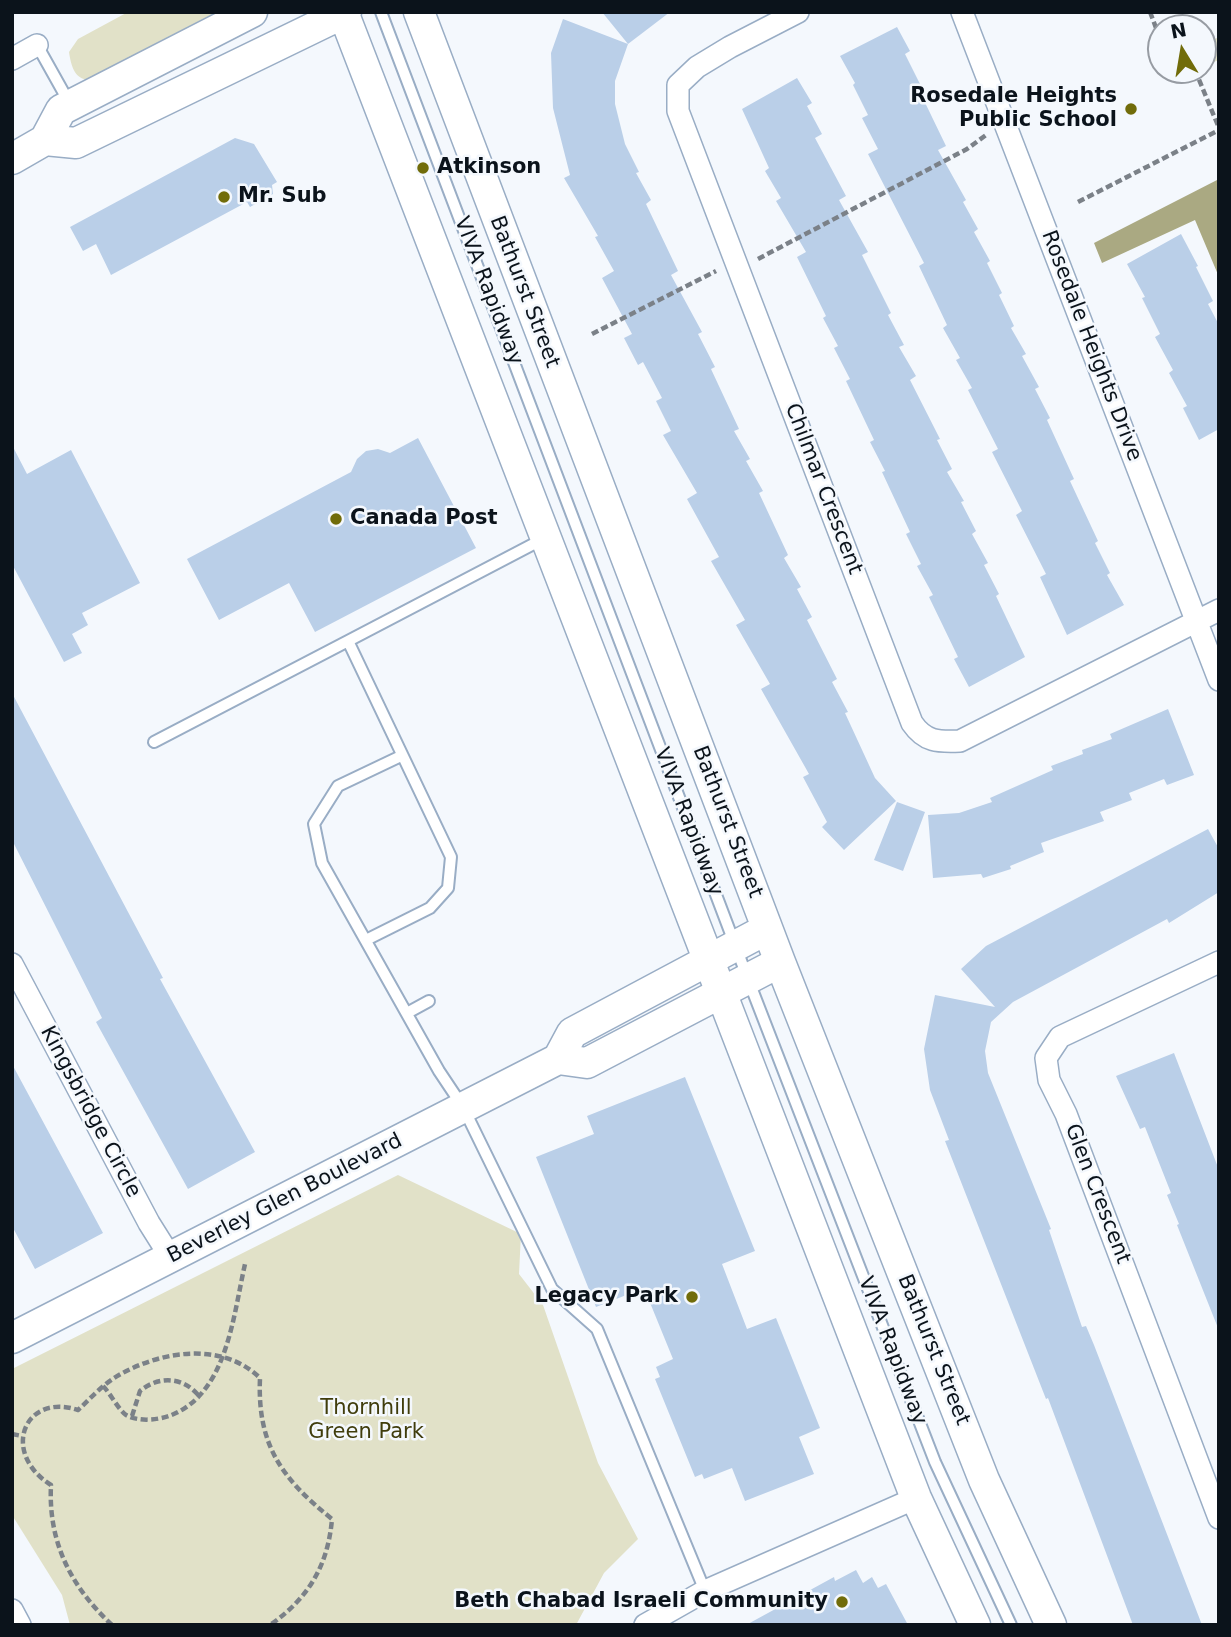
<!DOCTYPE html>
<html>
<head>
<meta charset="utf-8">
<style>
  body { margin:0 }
  #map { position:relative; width:1231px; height:1637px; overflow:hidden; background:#f4f8fd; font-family:"DejaVu Sans",sans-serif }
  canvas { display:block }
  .frame { position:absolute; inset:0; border:14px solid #0b131b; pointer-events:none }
  .north { position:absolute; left:1147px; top:14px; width:70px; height:70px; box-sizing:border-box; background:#f4f8fd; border:2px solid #979ca3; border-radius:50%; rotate:349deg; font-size:19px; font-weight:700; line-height:28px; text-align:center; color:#0b131b }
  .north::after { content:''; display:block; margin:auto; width:24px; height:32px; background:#716c0a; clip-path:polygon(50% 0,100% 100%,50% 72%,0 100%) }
</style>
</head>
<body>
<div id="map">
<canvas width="1231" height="1637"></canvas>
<div class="frame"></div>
<div class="north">N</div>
</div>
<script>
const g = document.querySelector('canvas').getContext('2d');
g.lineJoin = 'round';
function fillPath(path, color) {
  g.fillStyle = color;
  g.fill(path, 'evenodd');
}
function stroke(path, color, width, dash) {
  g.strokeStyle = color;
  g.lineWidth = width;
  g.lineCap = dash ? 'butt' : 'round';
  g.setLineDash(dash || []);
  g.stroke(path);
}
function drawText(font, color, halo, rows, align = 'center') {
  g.font = font + ' "DejaVu Sans",sans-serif';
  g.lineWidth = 5;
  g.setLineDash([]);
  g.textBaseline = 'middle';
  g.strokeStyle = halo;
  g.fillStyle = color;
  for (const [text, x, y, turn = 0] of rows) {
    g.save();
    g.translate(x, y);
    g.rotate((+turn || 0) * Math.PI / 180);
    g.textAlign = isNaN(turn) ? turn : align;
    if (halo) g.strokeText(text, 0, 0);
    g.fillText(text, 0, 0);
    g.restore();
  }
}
const green = new Path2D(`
  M 128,12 L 218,12 L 89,80 C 74,79 71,65 69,52 L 78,39 Z
  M 1217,38 L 1219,60 L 1203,66 L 1203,44 Z
  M 398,1175 L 521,1234 L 519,1274 L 543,1305 L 598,1463 L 638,1539 L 604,1573 L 576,1625 L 70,1625 L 62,1595 L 12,1515 L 12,1369 Z`);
const water = new Path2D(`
  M 1219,179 L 1219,277 L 1195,220 L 1102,263 L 1094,243 Z`);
const building = new Path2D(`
  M 602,12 L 670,12 L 628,44 Z
  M 563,19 L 628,44 L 615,81 L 615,104 L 625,144 L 639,172 L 636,173 L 651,200 L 646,204 L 678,271 L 671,275 L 702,332 L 698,334 L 715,367 L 711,369 L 739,429 L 734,431 L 750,459 L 746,461 L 763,491 L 759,493 L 788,555 L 784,558 L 801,587 L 797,589 L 812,617 L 807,620 L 837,679 L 832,682 L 848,712 L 845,713 L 875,778 L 896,801 L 844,850 L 822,827 L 827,822 L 803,777 L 809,774 L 761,689 L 770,684 L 736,625 L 745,620 L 711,561 L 719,557 L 687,499 L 697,493 L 663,435 L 671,431 L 656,401 L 662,398 L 643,362 L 638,365 L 624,338 L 632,334 L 602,278 L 614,271 L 595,237 L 598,236 L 564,178 L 570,175 L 553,108 L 551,53 Z
  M 897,27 L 910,51 L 905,54 L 920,84 L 917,86 L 946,146 L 938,150 L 966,200 L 963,202 L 978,229 L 974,232 L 990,261 L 987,263 L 1002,293 L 999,295 L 1014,326 L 1011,328 L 1026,354 L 1022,356 L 1039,387 L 1035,389 L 1050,418 L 1047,420 L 1074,479 L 1070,481 L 1098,541 L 1095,543 L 1110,573 L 1107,575 L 1124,605 L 1067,635 L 1040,577 L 1046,574 L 1016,515 L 1022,511 L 992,452 L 998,449 L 968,390 L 972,388 L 956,360 L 960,358 L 943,328 L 947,325 L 919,266 L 924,263 L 868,154 L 878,149 L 862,118 L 868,115 L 853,85 L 855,83 L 840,56 Z
  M 797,78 L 812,103 L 807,106 L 822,134 L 815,138 L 846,196 L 839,200 L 868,252 L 862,255 L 891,313 L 888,315 L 904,345 L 899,347 L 916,376 L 910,380 L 940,439 L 937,440 L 952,469 L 947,472 L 964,501 L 961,502 L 976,531 L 972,534 L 988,563 L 984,565 L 999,594 L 996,596 L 1025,657 L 969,687 L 954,659 L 958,657 L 929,597 L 933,595 L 917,566 L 921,564 L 906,534 L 910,532 L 882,472 L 885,471 L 870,442 L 874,440 L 846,381 L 850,379 L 834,348 L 838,346 L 823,318 L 826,316 L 797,257 L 806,252 L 776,201 L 781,198 L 765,171 L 769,168 L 742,109 Z
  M 235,138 L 254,144 L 277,182 L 272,185 L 273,194 L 250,207 L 247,202 L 111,275 L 96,244 L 83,251 L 70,227 Z
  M 1181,234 L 1198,266 L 1196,267 L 1213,301 L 1208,304 L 1219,325 L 1219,429 L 1199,440 L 1183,408 L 1187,406 L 1169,373 L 1173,370 L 1155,337 L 1160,334 L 1142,298 L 1145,297 L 1127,264 Z
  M 418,438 L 476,548 L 315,632 L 289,583 L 219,620 L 187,559 L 351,472 L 357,459 L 366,451 L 378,449 L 390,453 Z
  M 12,445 L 27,474 L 71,450 L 140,583 L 82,613 L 88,625 L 72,634 L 82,653 L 64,662 L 12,564 Z
  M 12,693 L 163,978 L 160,979 L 255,1152 L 188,1189 L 96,1022 L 102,1018 L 12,840 Z
  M 1168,709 L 1194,775 L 1167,785 L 1164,779 L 1129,793 L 1132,800 L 1100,812 L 1104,821 L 1041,843 L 1044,852 L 1010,866 L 1011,869 L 983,878 L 981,874 L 933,878 L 928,815 L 959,813 L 992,802 L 990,798 L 1053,770 L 1051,766 L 1083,754 L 1082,750 L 1112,739 L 1110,734 Z
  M 897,802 L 925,812 L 903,871 L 874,860 Z
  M 1208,829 L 1219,849 L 1219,892 L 1169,923 L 1167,919 L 1013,1002 L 991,1022 L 985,1051 L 988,1073 L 1051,1229 L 1049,1230 L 1082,1327 L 1086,1326 L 1094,1345 L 1202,1625 L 1133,1625 L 1048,1398 L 1046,1399 L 945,1141 L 949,1140 L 930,1090 L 924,1049 L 935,995 L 995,1007 L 961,969 L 986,946 Z
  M 1174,1053 L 1219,1170 L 1218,1328 L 1177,1225 L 1179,1224 L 1167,1195 L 1171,1193 L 1145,1127 L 1140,1129 L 1116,1076 Z
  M 12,1064 L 103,1233 L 35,1269 L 12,1226 Z
  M 685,1077 L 755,1251 L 722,1264 L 747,1329 L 776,1318 L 820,1428 L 799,1437 L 814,1474 L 745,1501 L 732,1468 L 704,1479 L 702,1474 L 695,1477 L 655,1379 L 660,1377 L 656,1367 L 673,1359 L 644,1288 L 596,1307 L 536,1157 L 594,1134 L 587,1116 Z
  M 856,1570 L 863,1583 L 872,1577 L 878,1588 L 886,1584 L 908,1625 L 746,1625 L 834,1577 L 835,1581 Z`);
const path = new Path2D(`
  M 1150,12 L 1161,41
  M 1195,70 L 1219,128
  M 1078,202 L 1219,130
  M 758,259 L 967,149 L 986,135
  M 592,334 L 716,271
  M 103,1386 C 110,1393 118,1409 126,1415 C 138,1422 157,1420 169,1416 C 227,1395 233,1317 245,1264
  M 132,1416 L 140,1391 C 158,1376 183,1376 199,1396
  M 12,1434 L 22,1436
  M 112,1625 C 71,1587 48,1542 51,1485 C 0,1453 24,1392 78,1410 C 91,1398 103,1384 119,1375 C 161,1351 222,1341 260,1378 C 257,1445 282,1479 332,1519 C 328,1565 309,1598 270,1625`);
const lane = new Path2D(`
  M 381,12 L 748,979 L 935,1462 L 1011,1625
  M 37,45 L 70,104
  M 154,742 L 348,641
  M 401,756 L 338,786 L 314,824 L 322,863 L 439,1071 L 463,1107 L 552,1289 L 597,1329 L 705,1591
  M 366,940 L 430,908 L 448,888 L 451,857 L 348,641 L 545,538
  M 407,1013 L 429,1001`);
const street = new Path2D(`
  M 798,12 L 730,47 L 697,67 L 678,85 L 678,111 L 912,723 C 925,742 938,742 960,741 L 1219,610
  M 962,12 L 1219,680
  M 12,59 L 37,45
  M 1219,962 L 1060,1037 L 1046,1058 L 1049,1080 L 1066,1114 L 1219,1518
  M 12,964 L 149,1223 L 171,1258
  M 12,1610 L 20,1625
  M 645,1625 L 705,1591 L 916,1498`);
const secondary = new Path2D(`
  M 343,12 L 916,1498 L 975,1625
  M 419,12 L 780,962 L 984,1480 L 1051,1625
  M 45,140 L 76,143 L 346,12
  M 12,159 L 45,140 L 61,110 L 252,12
  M 558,1059 L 587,1063 L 780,962
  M 12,1338 L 558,1059 L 572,1033 L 767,929`);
const markers = [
  [1131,109,7,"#716c0a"],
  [423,168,7,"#716c0a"],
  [224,197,7,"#716c0a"],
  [336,519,7,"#716c0a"],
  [692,1297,7,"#716c0a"],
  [842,1602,7,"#716c0a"]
];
const poiNames = [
  ["Rosedale Heights",1117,97],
  ["Public School",1117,121],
  ["Atkinson",437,168,"left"],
  ["Mr. Sub",238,197,"left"],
  ["Canada Post",350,519,"left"],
  ["Legacy Park",678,1297],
  ["Beth Chabad Israeli Community",828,1602]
];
const streetNames = [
  ["VIVA Rapidway",488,291,69],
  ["Bathurst Street",524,292,69],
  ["Rosedale Heights Drive",1091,346,69],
  ["Chilmar Crescent",823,489,69],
  ["VIVA Rapidway",688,822,69],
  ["Bathurst Street",727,822,69],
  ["Kingsbridge Circle",90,1112,62],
  ["Glen Crescent",1097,1194,69],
  ["Beverley Glen Boulevard",285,1199,-27],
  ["Bathurst Street",933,1350,68],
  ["VIVA Rapidway",892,1351,69]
];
const parkNames = [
  ["Thornhill",366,1409],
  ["Green Park",366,1433]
];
fillPath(green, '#e1e1c8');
fillPath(water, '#aaa982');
fillPath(building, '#bacfe8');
stroke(lane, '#99adc5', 14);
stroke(street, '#99adc5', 24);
stroke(secondary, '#99adc5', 33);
stroke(path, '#7b8188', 4.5, [7, 3.5]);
stroke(lane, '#fff', 10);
stroke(street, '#fff', 21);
stroke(secondary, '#fff', 30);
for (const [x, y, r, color] of markers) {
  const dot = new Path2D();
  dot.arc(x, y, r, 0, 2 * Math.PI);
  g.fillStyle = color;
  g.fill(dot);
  stroke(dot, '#f4f8fd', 2.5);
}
drawText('bold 21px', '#0b131b', '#f4f8fd', poiNames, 'right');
drawText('21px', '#0b131b', '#f4f8fd', streetNames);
drawText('21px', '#403d0c', '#f4f8fd', parkNames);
</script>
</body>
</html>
